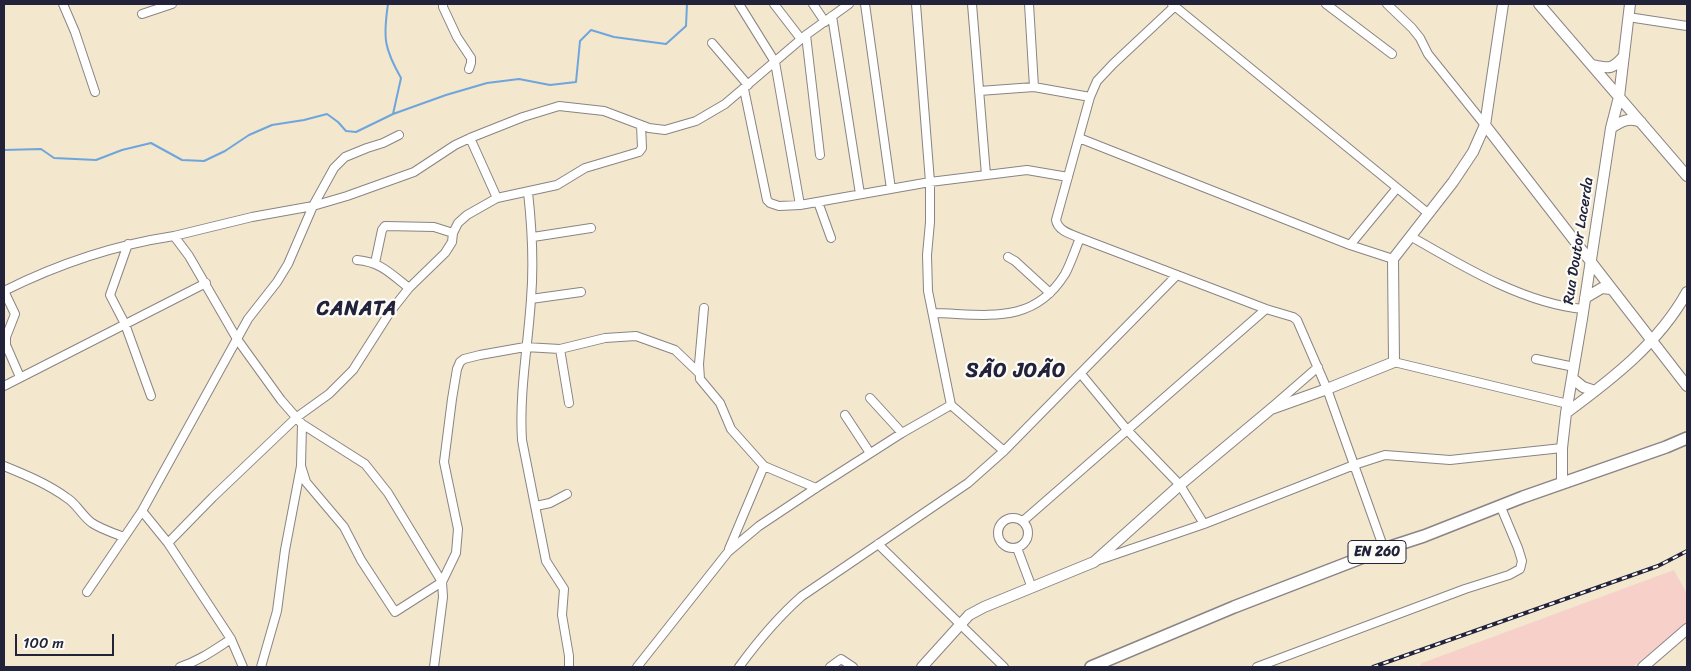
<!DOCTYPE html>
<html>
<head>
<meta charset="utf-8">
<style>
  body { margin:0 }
  #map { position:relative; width:1691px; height:671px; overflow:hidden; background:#f3e7ce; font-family:Sriracha,sans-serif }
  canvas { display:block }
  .frame { position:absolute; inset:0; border:5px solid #22223b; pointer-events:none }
  .scale { position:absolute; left:15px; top:634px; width:99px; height:22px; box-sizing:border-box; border:2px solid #22223b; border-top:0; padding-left:6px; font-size:15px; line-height:18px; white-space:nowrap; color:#22223b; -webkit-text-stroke:4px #fdfcf7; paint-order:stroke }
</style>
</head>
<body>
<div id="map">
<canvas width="1691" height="671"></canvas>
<div class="frame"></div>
<div class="scale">100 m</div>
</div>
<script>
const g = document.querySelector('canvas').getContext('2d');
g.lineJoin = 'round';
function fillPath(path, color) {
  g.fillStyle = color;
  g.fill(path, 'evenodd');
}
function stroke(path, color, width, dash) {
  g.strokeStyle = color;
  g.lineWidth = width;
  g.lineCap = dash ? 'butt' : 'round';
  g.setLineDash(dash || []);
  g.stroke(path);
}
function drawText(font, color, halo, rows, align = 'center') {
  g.font = font + ' Sriracha,sans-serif';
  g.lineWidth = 4.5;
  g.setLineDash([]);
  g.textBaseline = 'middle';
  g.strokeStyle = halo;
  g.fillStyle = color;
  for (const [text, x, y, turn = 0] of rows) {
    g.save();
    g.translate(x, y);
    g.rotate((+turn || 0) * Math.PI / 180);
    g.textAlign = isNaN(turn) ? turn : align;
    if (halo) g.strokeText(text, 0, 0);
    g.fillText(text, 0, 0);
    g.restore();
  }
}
const built = new Path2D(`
  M 1674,570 L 1687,594 L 1687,622 L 1633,667 L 1419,667 L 1422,663 Z`);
const stream = new Path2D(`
  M 388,4 C 383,38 384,48 401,78 L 393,114
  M 4,150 L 41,149 L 54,158 L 96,160 L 122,150 L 151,143 L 182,160 L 204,161 L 225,151 L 249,135 L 272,125 L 304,120 L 327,114 L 338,122 L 346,131 L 356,132 L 393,114 L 446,95 L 487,83 L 519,79 L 550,85 L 576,82 L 580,41 L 591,30 L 614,37 L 666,44 L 686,26 L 687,4`);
const street = new Path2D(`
  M 63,4 L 75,32 L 95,92
  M 443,4 L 443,7 L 457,37 L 471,58 L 471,63 L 469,69
  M 739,4 L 775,62 L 800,205
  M 774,4 L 801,39
  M 813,4 L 825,22
  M 865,4 L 891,189
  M 916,4 L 930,182 L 930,222 L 927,255 L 928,291 L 951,405 L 1004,451
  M 972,4 L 986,175
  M 1029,4 L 1034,87 L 1090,97
  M 1172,4 L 1429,214
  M 1326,4 L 1392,54
  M 1387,4 L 1412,28 L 1420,38 L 1428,54 L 1485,125
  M 1175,6 L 1113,64 L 1097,81 L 1090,97 L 1056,220 C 1058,231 1071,234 1080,238 L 1266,309 L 1293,317 L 1297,320 L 1327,389 L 1384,549
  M 142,14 L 172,4
  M 832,16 L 860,194
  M 1628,17 L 1687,26
  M 806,35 L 820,155
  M 712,43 L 748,85
  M 744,89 L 767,200 L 770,203 L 779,206 L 800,205 L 930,182 L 1027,170 L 1068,177
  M 979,91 L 1034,87
  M 470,138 L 497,198
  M 1079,138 L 1350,245 L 1393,259
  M 528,192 C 532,228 534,263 531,299 C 528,346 519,393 522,440 L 546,561 L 564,589 L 562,615 L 569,656 L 569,667
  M 818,202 L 831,238
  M 174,236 L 252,217 L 313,206 L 347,196 L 414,172 L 455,145 L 470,138 L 523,117 L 559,106 L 604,111 L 649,128 L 665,130 L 696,121 L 725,104 L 806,35 L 849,4
  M 533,237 L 591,228
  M 1412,237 C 1462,266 1525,304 1584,309
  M 128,244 L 110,295 L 125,324 L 151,396
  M 1350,245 L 1397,188
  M 1008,257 L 1015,261 L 1050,293
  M 357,260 C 381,262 391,274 409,288
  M 375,263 L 382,230 L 385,226 L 434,227 L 453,233
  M 531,299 L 581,292
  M 704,308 L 699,364 L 700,379 L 720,403 L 731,429 L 764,466 L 816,488
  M 933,313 C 986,314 1033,326 1065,274 C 1071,263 1075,250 1080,238
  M 560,349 L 605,338 L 636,336 L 675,350 L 699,373
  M 1536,359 L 1574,367
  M 1394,362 L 1568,404
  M 1081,374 L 1128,431 L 1180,485 L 1204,524
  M 20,377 L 6,345 L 6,337 L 15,314 L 4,291 C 58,264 114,245 174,236 L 189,256 L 237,339 L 281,400 L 302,424 L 365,464 L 388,493 L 442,582 L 443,597 L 434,667
  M 4,386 L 206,283
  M 870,398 L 902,433
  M 1272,407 L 1318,367
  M 845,415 L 870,453
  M 4,466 C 26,475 48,484 67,498 C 77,504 82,516 92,523 C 101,529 113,533 124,537
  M 301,466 L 306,482 L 344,527 L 361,560 L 395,612 L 442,582 L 456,553 L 458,529 L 444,462 L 452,399 L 457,369 L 460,362 L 464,359 L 480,355 L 525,347 L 560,349 L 569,403
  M 536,506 L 550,503 L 567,494
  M 142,511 L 168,543 L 231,639 L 243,667
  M998 533a15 15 0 1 1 30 0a15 15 0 1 1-30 0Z
  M 1023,521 L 1266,309
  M 168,543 L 213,497 L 297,417 L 329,394 L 353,370 L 390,312 L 409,288 L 445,253 L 452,242 L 453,233 L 458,223 L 467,215 L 497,198 L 557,185 L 585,168 L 639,152 L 642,148 L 641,125
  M 878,544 L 1004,667
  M 1017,548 L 1032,588
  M 729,549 L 764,466
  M 1096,561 L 1204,524 L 1354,465 L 1385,455 L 1450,460 L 1562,448
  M 87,592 L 142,511 L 248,319 L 277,282 L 288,264 L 313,206 L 334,168 L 345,157 L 367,148 L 383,143 L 399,135
  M 180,667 C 199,661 214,650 231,639
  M 261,667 L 277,611 L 285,550 L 301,466 L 302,424
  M 637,667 L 728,552 L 759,526 L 816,488 L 902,433 L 951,405
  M 739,667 C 758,641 778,617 802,596 L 968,483 L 1004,451 L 1177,275
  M 830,667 L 841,659 L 853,667
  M 1257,667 L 1465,589 L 1509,575 L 1520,569 L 1522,561 L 1518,548 L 1500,505`);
const secondary = new Path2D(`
  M 1539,4 L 1687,176
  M 1593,65 C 1610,69 1613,69 1624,56
  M 1485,125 L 1687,386
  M 1611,128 C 1622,121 1629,117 1641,122
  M 1585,298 L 1602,288 L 1611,289
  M 1572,378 L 1583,387 L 1595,391
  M 1566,413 C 1612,379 1659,343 1687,292
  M 1562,483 L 1562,448 L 1566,413 L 1582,319 L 1611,128 L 1619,97 L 1630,4
  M 922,667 L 969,615 L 984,607 L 1094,562 L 1180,485 L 1271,409 L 1327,389 L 1394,362 L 1393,259 L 1453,182 L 1473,152 L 1485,125 L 1503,4
  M 1643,667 L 1687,629`);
const primary = new Path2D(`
  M 1091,667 L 1234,607 L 1384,549 L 1424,536 L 1523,497 L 1666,447 L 1687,438`);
const rail = new Path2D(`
  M 1373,667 L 1658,566 L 1687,551`);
const shields = [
  [1377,552,58]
];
const shieldNames = [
  ["EN 260",1377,552]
];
const streetNames = [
  ["Rua Doutor Lacerda",1579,241,-81]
];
const districtNames = [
  ["CANATA",357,310],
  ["SÃO JOÃO",1016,372]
];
fillPath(built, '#f7d0ca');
stroke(stream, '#6fa5dd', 2);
stroke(street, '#8a8484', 10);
stroke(secondary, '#8a8484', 12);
stroke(primary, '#8a8484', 14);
stroke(street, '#fff', 8);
stroke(secondary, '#fff', 10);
stroke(primary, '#fff', 11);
stroke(rail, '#22223b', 4);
stroke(rail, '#fdfcf7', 2, [5.5]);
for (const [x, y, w] of shields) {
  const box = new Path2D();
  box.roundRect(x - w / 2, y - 11.5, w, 23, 4);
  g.fillStyle = '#fdfcf7';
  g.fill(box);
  stroke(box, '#22223b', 1);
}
drawText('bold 14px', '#22223b', null, shieldNames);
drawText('15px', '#22223b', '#fdfcf7', streetNames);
g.letterSpacing = '1px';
drawText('bold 20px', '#22223b', '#fdfcf7', districtNames);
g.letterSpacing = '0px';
</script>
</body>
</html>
